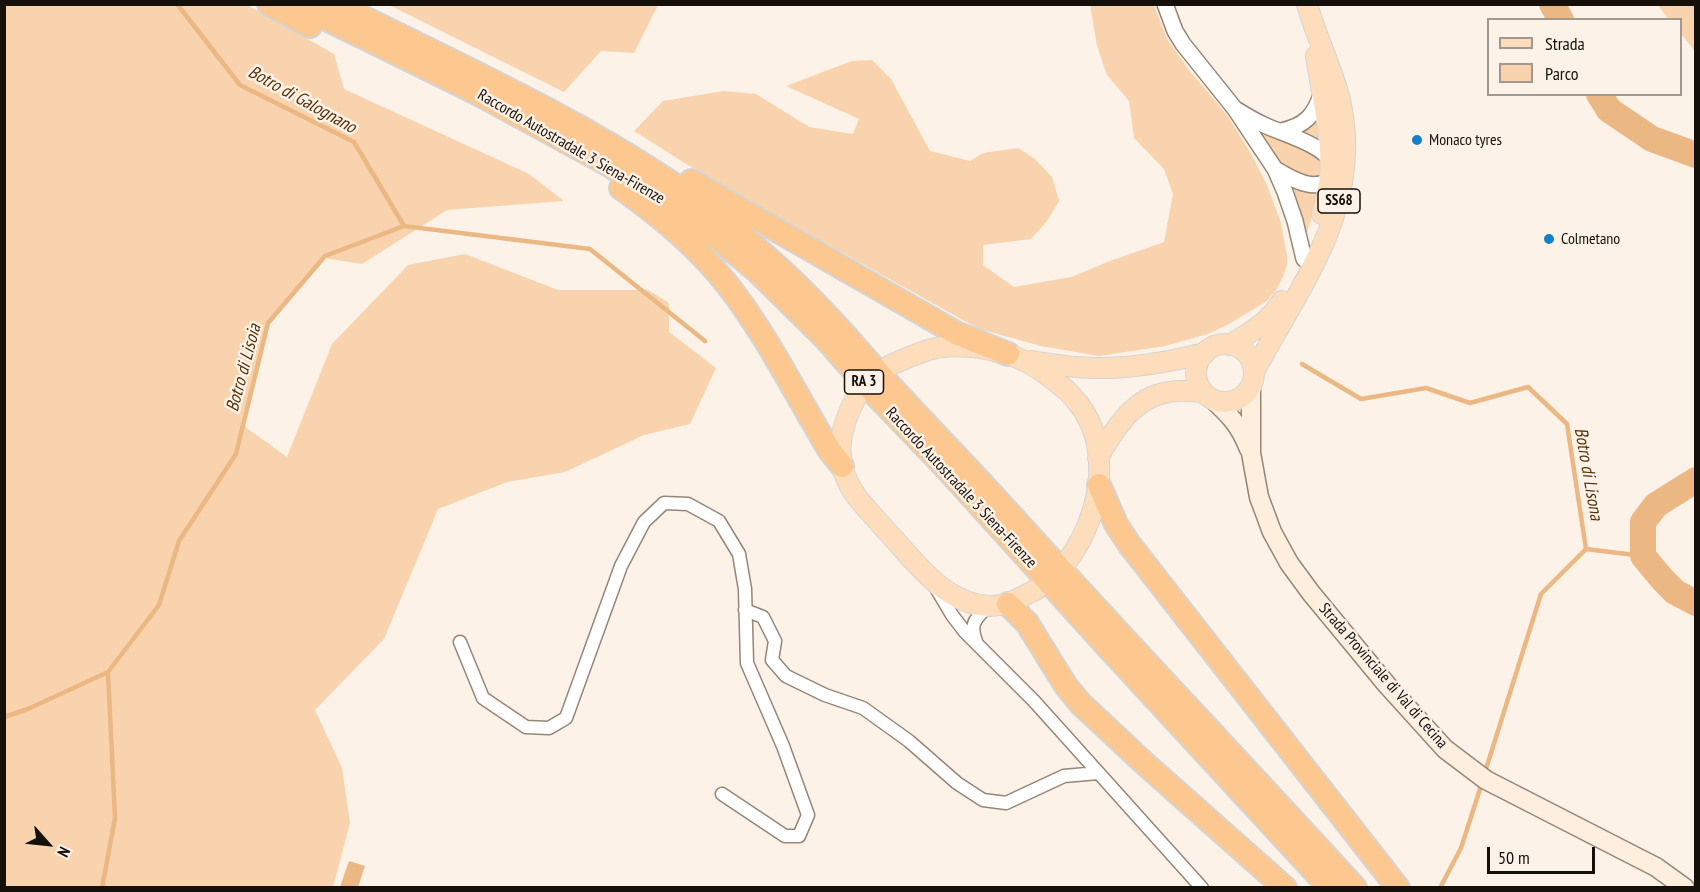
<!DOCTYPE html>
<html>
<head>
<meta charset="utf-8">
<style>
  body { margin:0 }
  #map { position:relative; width:1700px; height:892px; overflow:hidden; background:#fdf2e8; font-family:"PT Sans Narrow",sans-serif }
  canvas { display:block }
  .frame { position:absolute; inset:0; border:6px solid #16100a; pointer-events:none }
  .legend { position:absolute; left:1487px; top:18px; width:195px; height:78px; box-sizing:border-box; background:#fdf2e8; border:2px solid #a1988f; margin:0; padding:8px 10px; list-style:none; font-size:18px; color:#16100a }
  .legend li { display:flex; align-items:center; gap:12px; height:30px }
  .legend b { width:30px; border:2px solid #a1988f }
  .north { position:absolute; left:18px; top:814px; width:60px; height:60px; -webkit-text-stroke:4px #fdf2e8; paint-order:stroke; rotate:117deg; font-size:16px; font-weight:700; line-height:24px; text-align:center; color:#16100a }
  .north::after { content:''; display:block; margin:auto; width:21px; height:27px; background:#16100a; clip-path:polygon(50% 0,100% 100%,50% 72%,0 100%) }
  .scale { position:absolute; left:1487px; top:847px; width:108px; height:27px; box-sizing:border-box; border:3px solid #16100a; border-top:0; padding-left:8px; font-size:18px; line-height:21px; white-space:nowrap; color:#16100a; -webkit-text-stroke:4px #fdf2e8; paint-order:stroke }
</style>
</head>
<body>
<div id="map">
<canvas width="1700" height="892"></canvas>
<div class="frame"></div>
<ul class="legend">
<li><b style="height:8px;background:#feddbc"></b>Strada</li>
<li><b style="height:16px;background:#f9d3ad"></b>Parco</li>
</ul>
<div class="north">N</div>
<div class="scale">50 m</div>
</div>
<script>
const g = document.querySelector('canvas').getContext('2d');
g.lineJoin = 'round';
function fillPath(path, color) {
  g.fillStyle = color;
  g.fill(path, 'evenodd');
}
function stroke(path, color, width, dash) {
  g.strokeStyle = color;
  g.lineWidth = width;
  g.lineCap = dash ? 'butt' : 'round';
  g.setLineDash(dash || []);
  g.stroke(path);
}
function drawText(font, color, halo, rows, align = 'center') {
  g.font = font + ' "PT Sans Narrow",sans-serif';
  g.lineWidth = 5;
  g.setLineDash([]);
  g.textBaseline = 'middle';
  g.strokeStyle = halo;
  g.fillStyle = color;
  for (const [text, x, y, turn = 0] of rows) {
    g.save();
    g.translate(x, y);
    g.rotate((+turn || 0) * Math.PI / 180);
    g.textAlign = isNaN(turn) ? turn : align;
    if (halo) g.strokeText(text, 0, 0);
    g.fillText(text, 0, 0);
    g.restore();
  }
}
const green = new Path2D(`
  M 5,4 L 247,5 L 334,54 L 344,89 L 529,174 L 564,201 L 447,210 L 362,264 L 324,258 L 268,323 L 241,424 L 287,457 L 332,344 L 408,265 L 465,254 L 558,290 L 648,290 L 669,303 L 669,332 L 716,368 L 690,424 L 644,435 L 565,472 L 507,482 L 438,509 L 384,639 L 315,710 L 342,768 L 350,823 L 333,887 L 5,887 Z
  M 1090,4 L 1154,5 L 1167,39 L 1189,70 L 1227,115 L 1250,152 L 1267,185 L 1281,223 L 1287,256 L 1287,265 L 1283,277 L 1276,290 L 1267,301 L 1229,324 L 1208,334 L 1165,346 L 1099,356 L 1041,346 L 979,329 L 710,179 L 634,131 L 663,101 L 723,91 L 756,94 L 809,127 L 853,134 L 859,119 L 786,86 L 852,61 L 872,60 L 891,79 L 930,151 L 970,161 L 983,153 L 1018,148 L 1035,159 L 1052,177 L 1059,201 L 1047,221 L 1031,239 L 983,245 L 983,265 L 1014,287 L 1071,277 L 1110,261 L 1164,242 L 1173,194 L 1164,169 L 1134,138 L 1129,101 L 1107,75 L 1097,46 Z
  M 389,5 L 658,5 L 634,53 L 601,51 L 564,92 Z
  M 1658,5 L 1695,5 L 1695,51 L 1681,34 L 1680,20 L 1668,19 Z
  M 1318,117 L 1324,146 L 1302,133 Z
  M 1260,132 C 1278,137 1323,147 1323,171 C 1313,182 1295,176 1285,167 C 1275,157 1268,143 1260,132 Z
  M 1294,189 L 1307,193 L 1321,191 L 1307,232 L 1303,231 L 1291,190 Z`);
const water = new Path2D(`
  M 349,861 L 365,866 L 358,887 L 340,887 Z`);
const stream = new Path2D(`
  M 177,4 L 240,85 L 354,142 L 404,226
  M 1302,364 L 1361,399 L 1426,388 L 1470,403 L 1528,387 L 1567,424 L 1586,549 L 1643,556
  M 4,717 L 28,709 L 108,672
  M 1486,769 L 1541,594 L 1586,549
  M 102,888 L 115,818 L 108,672 L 159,605 L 179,541 L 236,454 L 268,323 L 325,256 L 404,226 L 590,249 L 705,341
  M 1440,888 L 1461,848 L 1481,786`);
const river = new Path2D(`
  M 1552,4 L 1561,20
  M 1599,94 L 1609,110 L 1652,139 L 1696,155
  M 1696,480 L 1656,505 L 1643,522 L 1643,556 L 1663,580 L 1675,592 L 1696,603`);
const minor = new Path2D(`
  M 936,588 L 952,615 L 965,632 L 1034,701 L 1202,888
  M 745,610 L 763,617 L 775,641 L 772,660 L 786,676 L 825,695 L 863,708 L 909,741 L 957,783 L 983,800 L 1006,803 L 1064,776 L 1098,773
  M 976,641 C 969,624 976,618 988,606
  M 460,642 L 483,698 L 526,727 L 549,728 L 566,718 L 621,566 L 644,522 L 664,503 L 688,504 L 719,521 L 739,554 L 745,589 L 747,663 L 783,746 L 808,815 L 799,836 L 785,836 L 722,794`);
const tertiary = new Path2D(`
  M 1165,4 L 1175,31 L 1183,44 L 1235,109 L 1275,169 L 1285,192 L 1295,221 L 1304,259
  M 1237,110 C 1245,115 1253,120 1262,124 C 1285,135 1321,143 1335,165
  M 1281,131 C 1305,126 1315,115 1322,92
  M 1275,169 C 1293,180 1320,196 1336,173`);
const secondary = new Path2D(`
  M 1251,386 L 1251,453 L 1259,497 L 1272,532 L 1289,563 L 1311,593 L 1387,685 L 1445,749 L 1486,780 L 1656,867 L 1685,888
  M 1212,399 C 1230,415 1240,426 1249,449`);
const primary = new Path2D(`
  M 1316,56 C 1322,96 1333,137 1330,177 C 1329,190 1325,202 1322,214
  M1196 373a29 29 0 1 1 58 0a29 29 0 1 1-58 0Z
  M 1230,345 C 1250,333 1270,321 1282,301
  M 1030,361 C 1051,364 1073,368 1094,368 C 1132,369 1169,362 1205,353
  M 889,366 C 904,359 919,352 936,348 C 959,344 981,347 1003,353 C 1023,358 1039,368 1055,381 C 1061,386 1067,390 1072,396 C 1115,442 1102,514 1068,560
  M 1254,372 C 1301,283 1364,208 1340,100 C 1332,67 1316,37 1307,4
  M 857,396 C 838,430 832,464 857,497 C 869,512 881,525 894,539 C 919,567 948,605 990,606 C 1007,606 1022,597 1037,589
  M 1098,458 C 1114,429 1134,397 1169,392 C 1180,390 1192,391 1203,392`);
const motorway = new Path2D(`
  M 269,4 L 310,26
  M 296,4 L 477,93 L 606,163 L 681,211 L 721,241 L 757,271 L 825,338 L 872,391 L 945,467 L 1105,644 L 1330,888
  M 336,4 C 466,69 603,129 719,217 C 757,247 797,283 830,319 C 852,342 872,367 894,390 C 928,427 963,463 997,500 C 1115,630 1236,758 1355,888
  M 691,181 L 956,333 L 1008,354
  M 621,188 C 659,215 697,246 726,283 C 767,335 796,395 830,451 L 842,466
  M 1099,485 L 1116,524 L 1129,544 L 1398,888
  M 1008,604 L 1027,623 L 1066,686 L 1081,704 L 1143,762 L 1285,888`);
const markers = [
  [1417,140,6,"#1280ca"],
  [1549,239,6,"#1280ca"]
];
const shields = [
  [1339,201,42],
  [864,382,39]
];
const shieldNames = [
  ["SS68",1339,201],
  ["RA 3",864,382]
];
const poiNames = [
  ["Monaco tyres",1429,140],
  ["Colmetano",1561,239]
];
const streetNames = [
  ["Raccordo Autostradale 3 Siena-Firenze",571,147,30],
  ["Raccordo Autostradale 3 Siena-Firenze",961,488,47],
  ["Strada Provinciale di Val di Cecina",1383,676,49]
];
const waterNames = [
  ["Botro di Galognano",302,100,29],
  ["Botro di Lisoia",244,368,-75],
  ["Botro di Lisona",1588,474,80]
];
fillPath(green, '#f9d3ad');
fillPath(water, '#ebb783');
stroke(stream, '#ebb783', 4.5);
stroke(river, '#ebb783', 26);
stroke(minor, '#968676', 15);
stroke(tertiary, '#968676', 18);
stroke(secondary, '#968676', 21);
stroke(primary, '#d5d4d3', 22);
stroke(motorway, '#d5d4d3', 26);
stroke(minor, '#fff', 12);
stroke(tertiary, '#fff', 15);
stroke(secondary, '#feeede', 18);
stroke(primary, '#feddbc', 20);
stroke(motorway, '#fdc790', 22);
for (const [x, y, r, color] of markers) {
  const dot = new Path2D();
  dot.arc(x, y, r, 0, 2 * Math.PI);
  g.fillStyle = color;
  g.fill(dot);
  stroke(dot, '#fdf2e8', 2);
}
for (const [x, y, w] of shields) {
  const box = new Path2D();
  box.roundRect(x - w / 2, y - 12, w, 24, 4.5);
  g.fillStyle = '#fdf2e8';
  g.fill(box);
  stroke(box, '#16100a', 1.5);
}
drawText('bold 15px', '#16100a', null, shieldNames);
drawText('16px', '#16100a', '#fdf2e8', poiNames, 'left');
drawText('16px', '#16100a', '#fdf2e8', streetNames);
drawText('italic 18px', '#533106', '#fdf2e8', waterNames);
</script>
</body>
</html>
